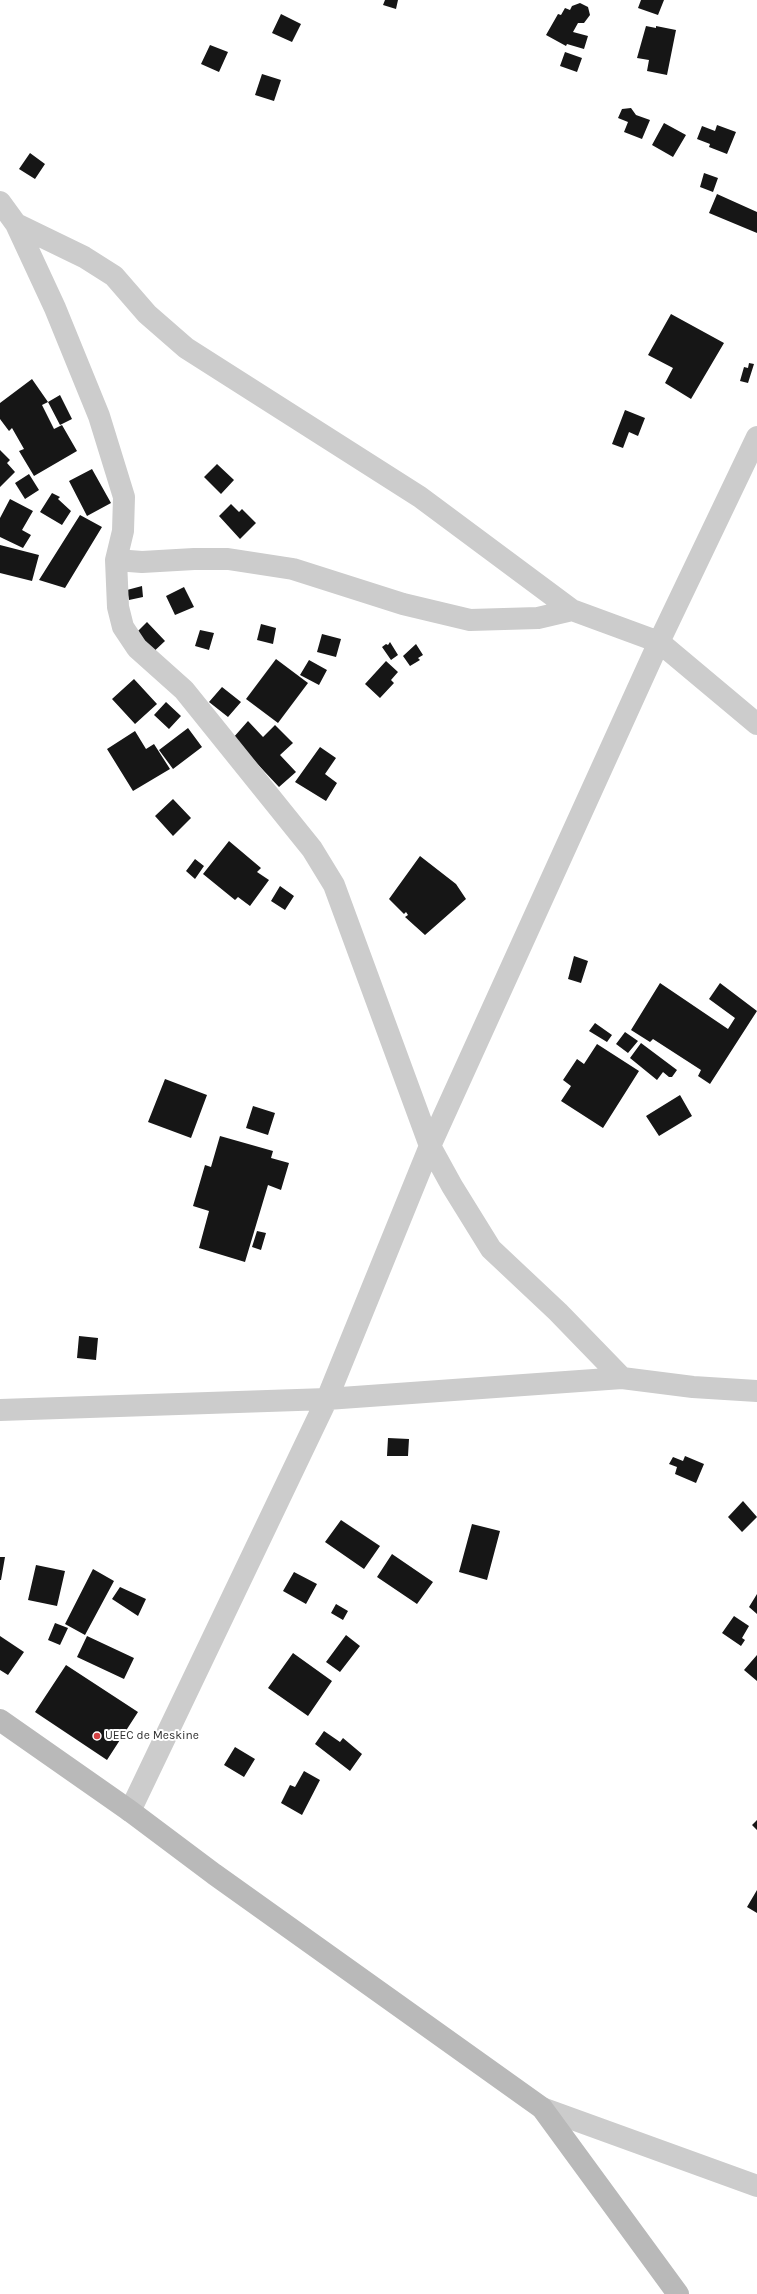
<!DOCTYPE html>
<html>
<head>
<meta charset="utf-8">
<style>
  body { margin:0 }
  canvas { display:block; background:#fff }
</style>
</head>
<body>
<canvas width="757" height="2294"></canvas>
<script>
const g = document.querySelector('canvas').getContext('2d');
g.lineJoin = 'round';
function fillPath(path, color) {
  g.fillStyle = color;
  g.fill(path, 'evenodd');
}
function stroke(path, color, width, dash) {
  g.strokeStyle = color;
  g.lineWidth = width;
  g.lineCap = dash ? 'butt' : 'round';
  g.setLineDash(dash || []);
  g.stroke(path);
}
function drawText(font, color, halo, rows, align = 'center') {
  g.font = font + ' Karla,sans-serif';
  g.lineWidth = 4;
  g.setLineDash([]);
  g.textBaseline = 'middle';
  g.strokeStyle = halo;
  g.fillStyle = color;
  for (const [text, x, y, turn = 0] of rows) {
    g.save();
    g.translate(x, y);
    g.rotate((+turn || 0) * Math.PI / 180);
    g.textAlign = isNaN(turn) ? turn : align;
    if (halo) g.strokeText(text, 0, 0);
    g.fillText(text, 0, 0);
    g.restore();
  }
}
const building = new Path2D(`
  M 385,0 L 398,0 L 396,9 L 383,5 Z
  M 641,0 L 664,0 L 658,15 L 638,8 Z
  M 580,3 L 588,7 L 590,15 L 584,23 L 578,23 L 573,32 L 588,36 L 584,49 L 567,44 L 566,46 L 546,35 L 558,14 L 561,15 L 565,8 L 570,10 L 572,6 Z
  M 281,14 L 301,24 L 292,42 L 272,33 Z
  M 646,26 L 656,28 L 656,26 L 676,30 L 667,75 L 647,71 L 649,60 L 637,58 Z
  M 210,45 L 228,52 L 219,72 L 201,64 Z
  M 565,52 L 582,58 L 577,72 L 560,66 Z
  M 262,74 L 281,80 L 274,101 L 255,95 Z
  M 631,108 L 636,115 L 650,120 L 642,139 L 624,132 L 628,122 L 618,118 L 622,109 Z
  M 664,123 L 686,135 L 673,157 L 652,145 Z
  M 717,125 L 736,132 L 727,154 L 709,147 L 710,144 L 697,139 L 702,126 L 715,131 Z
  M 30,153 L 45,164 L 35,179 L 19,169 Z
  M 704,173 L 718,178 L 713,192 L 700,187 Z
  M 717,194 L 757,212 L 757,233 L 709,213 Z
  M 671,314 L 724,343 L 691,399 L 665,383 L 673,368 L 648,355 Z
  M 749,363 L 754,364 L 748,383 L 740,381 L 744,367 L 748,368 Z
  M 32,379 L 48,402 L 42,405 L 54,429 L 62,425 L 77,451 L 34,476 L 19,451 L 24,449 L 12,428 L 9,431 L 0,419 L 0,403 Z
  M 60,395 L 72,419 L 60,425 L 48,402 Z
  M 625,410 L 645,418 L 638,436 L 629,432 L 623,448 L 612,444 Z
  M 0,450 L 10,460 L 7,463 L 15,472 L 0,487 Z
  M 217,464 L 234,480 L 221,494 L 204,477 Z
  M 92,469 L 111,503 L 87,516 L 69,481 Z
  M 29,474 L 39,490 L 25,499 L 15,483 Z
  M 52,493 L 60,497 L 58,499 L 71,511 L 62,525 L 40,512 Z
  M 10,499 L 33,511 L 22,530 L 31,535 L 23,548 L 0,537 L 0,518 Z
  M 231,504 L 239,512 L 242,509 L 256,523 L 240,539 L 219,516 Z
  M 80,515 L 102,527 L 65,588 L 39,580 Z
  M 0,545 L 39,555 L 32,581 L 0,573 Z
  M 142,586 L 143,597 L 129,600 L 127,590 Z
  M 184,587 L 194,607 L 175,615 L 166,596 Z
  M 147,622 L 165,641 L 149,656 L 131,638 Z
  M 261,624 L 276,628 L 273,644 L 257,640 Z
  M 200,630 L 214,633 L 209,650 L 195,646 Z
  M 322,634 L 341,639 L 336,657 L 317,652 Z
  M 390,642 L 398,655 L 391,660 L 382,647 L 386,644 L 388,645 Z
  M 416,644 L 423,655 L 418,658 L 420,660 L 410,666 L 403,656 Z
  M 276,659 L 308,683 L 278,723 L 246,699 Z
  M 309,660 L 327,670 L 319,685 L 300,675 Z
  M 386,661 L 398,672 L 391,680 L 394,683 L 380,698 L 365,684 Z
  M 134,679 L 157,704 L 135,724 L 112,699 Z
  M 222,687 L 241,702 L 228,717 L 209,702 Z
  M 166,702 L 181,716 L 169,729 L 154,715 Z
  M 248,721 L 263,737 L 275,725 L 293,743 L 280,755 L 296,772 L 279,787 L 233,738 Z
  M 188,728 L 202,747 L 173,769 L 159,750 Z
  M 135,731 L 146,749 L 154,744 L 170,769 L 133,791 L 107,749 Z
  M 320,747 L 336,758 L 325,774 L 337,783 L 326,801 L 295,782 Z
  M 173,799 L 191,818 L 173,836 L 155,816 Z
  M 229,841 L 261,868 L 257,872 L 269,880 L 250,906 L 238,897 L 235,900 L 203,874 Z
  M 420,856 L 456,884 L 466,899 L 425,935 L 405,917 L 408,915 L 406,912 L 404,914 L 389,899 Z
  M 195,859 L 204,866 L 195,879 L 186,871 Z
  M 280,886 L 294,896 L 285,910 L 271,901 Z
  M 574,956 L 588,961 L 581,983 L 568,979 Z
  M 660,983 L 728,1029 L 735,1018 L 709,999 L 720,983 L 757,1011 L 710,1084 L 698,1076 L 701,1070 L 653,1039 L 650,1042 L 631,1030 Z
  M 595,1023 L 612,1035 L 607,1042 L 589,1031 Z
  M 625,1032 L 638,1041 L 628,1053 L 616,1044 Z
  M 641,1043 L 677,1070 L 672,1077 L 669,1077 L 663,1072 L 657,1080 L 630,1058 Z
  M 597,1044 L 639,1071 L 603,1128 L 561,1101 L 571,1086 L 563,1080 L 577,1059 L 584,1064 Z
  M 165,1079 L 207,1095 L 191,1138 L 148,1122 Z
  M 680,1095 L 692,1116 L 659,1136 L 646,1116 Z
  M 253,1106 L 275,1113 L 268,1135 L 246,1128 Z
  M 220,1136 L 273,1151 L 271,1158 L 289,1163 L 281,1190 L 268,1185 L 245,1262 L 199,1248 L 209,1211 L 193,1206 L 205,1165 L 211,1167 Z
  M 257,1231 L 266,1233 L 261,1250 L 252,1247 Z
  M 79,1336 L 98,1338 L 96,1360 L 77,1358 Z
  M 388,1438 L 409,1439 L 408,1456 L 387,1456 Z
  M 685,1456 L 704,1464 L 696,1483 L 675,1474 L 677,1467 L 669,1464 L 673,1457 L 683,1461 Z
  M 743,1501 L 757,1517 L 742,1532 L 728,1517 Z
  M 341,1520 L 380,1546 L 364,1569 L 325,1542 Z
  M 472,1524 L 500,1531 L 487,1580 L 459,1572 Z
  M 392,1554 L 433,1582 L 417,1604 L 377,1577 Z
  M 0,1557 L 5,1557 L 1,1580 L 0,1580 Z
  M 36,1565 L 65,1571 L 57,1606 L 28,1600 Z
  M 93,1569 L 114,1581 L 85,1635 L 65,1624 Z
  M 294,1572 L 317,1584 L 306,1604 L 283,1591 Z
  M 120,1587 L 146,1599 L 138,1616 L 112,1599 Z
  M 757,1594 L 757,1614 L 749,1607 Z
  M 336,1604 L 348,1611 L 343,1620 L 331,1613 Z
  M 734,1616 L 749,1626 L 742,1638 L 745,1640 L 741,1646 L 722,1633 Z
  M 55,1623 L 68,1628 L 60,1645 L 48,1640 Z
  M 346,1635 L 360,1646 L 340,1672 L 326,1662 Z
  M 0,1636 L 24,1652 L 8,1675 L 0,1670 Z
  M 87,1636 L 134,1658 L 124,1679 L 77,1657 Z
  M 293,1653 L 332,1681 L 308,1716 L 268,1688 Z
  M 757,1655 L 757,1681 L 744,1670 Z
  M 66,1665 L 138,1712 L 107,1760 L 35,1712 Z
  M 324,1731 L 340,1742 L 343,1738 L 362,1754 L 350,1771 L 315,1744 Z
  M 235,1747 L 255,1759 L 244,1777 L 224,1765 Z
  M 304,1771 L 320,1780 L 302,1815 L 281,1803 L 290,1785 L 295,1787 Z
  M 757,1820 L 757,1830 L 752,1825 Z
  M 757,1890 L 757,1913 L 747,1907 Z`);
const minor = new Path2D(`
  M 0,202 L 16,224 L 55,308 L 99,416 L 124,497 L 123,531 L 116,560 L 118,607 L 123,627 L 137,648 L 184,690 L 312,849 L 334,885 L 430,1146 L 452,1186 L 491,1249 L 558,1312 L 622,1378
  M 16,224 L 84,257 L 114,276 L 147,314 L 186,348 L 420,497 L 572,610 L 659,642 L 757,724
  M 116,560 L 142,562 L 194,559 L 228,559 L 293,569 L 403,604 L 470,620 L 538,618 L 572,610
  M 0,1410 L 327,1399 L 622,1378 L 693,1387 L 757,1391
  M 130,1811 L 327,1399 L 430,1146 L 659,642 L 757,437
  M 542,2108 L 757,2186`);
const secondary = new Path2D(`
  M 0,1720 L 130,1811 L 214,1874 L 542,2108 L 678,2294`);
const markers = [
  [97,1736,4,"#d44244"]
];
const poiNames = [
  ["UEEC de Meskine",105,1736]
];
fillPath(building, '#161616');
stroke(minor, '#ccc', 22);
stroke(secondary, '#b9b9b9', 22);
for (const [x, y, r, color] of markers) {
  const dot = new Path2D();
  dot.arc(x, y, r, 0, 2 * Math.PI);
  g.fillStyle = color;
  g.fill(dot);
  stroke(dot, '#fff', 1.5);
}
drawText('12px', '#2f2f2f', '#fff', poiNames, 'left');
</script>
</body>
</html>
